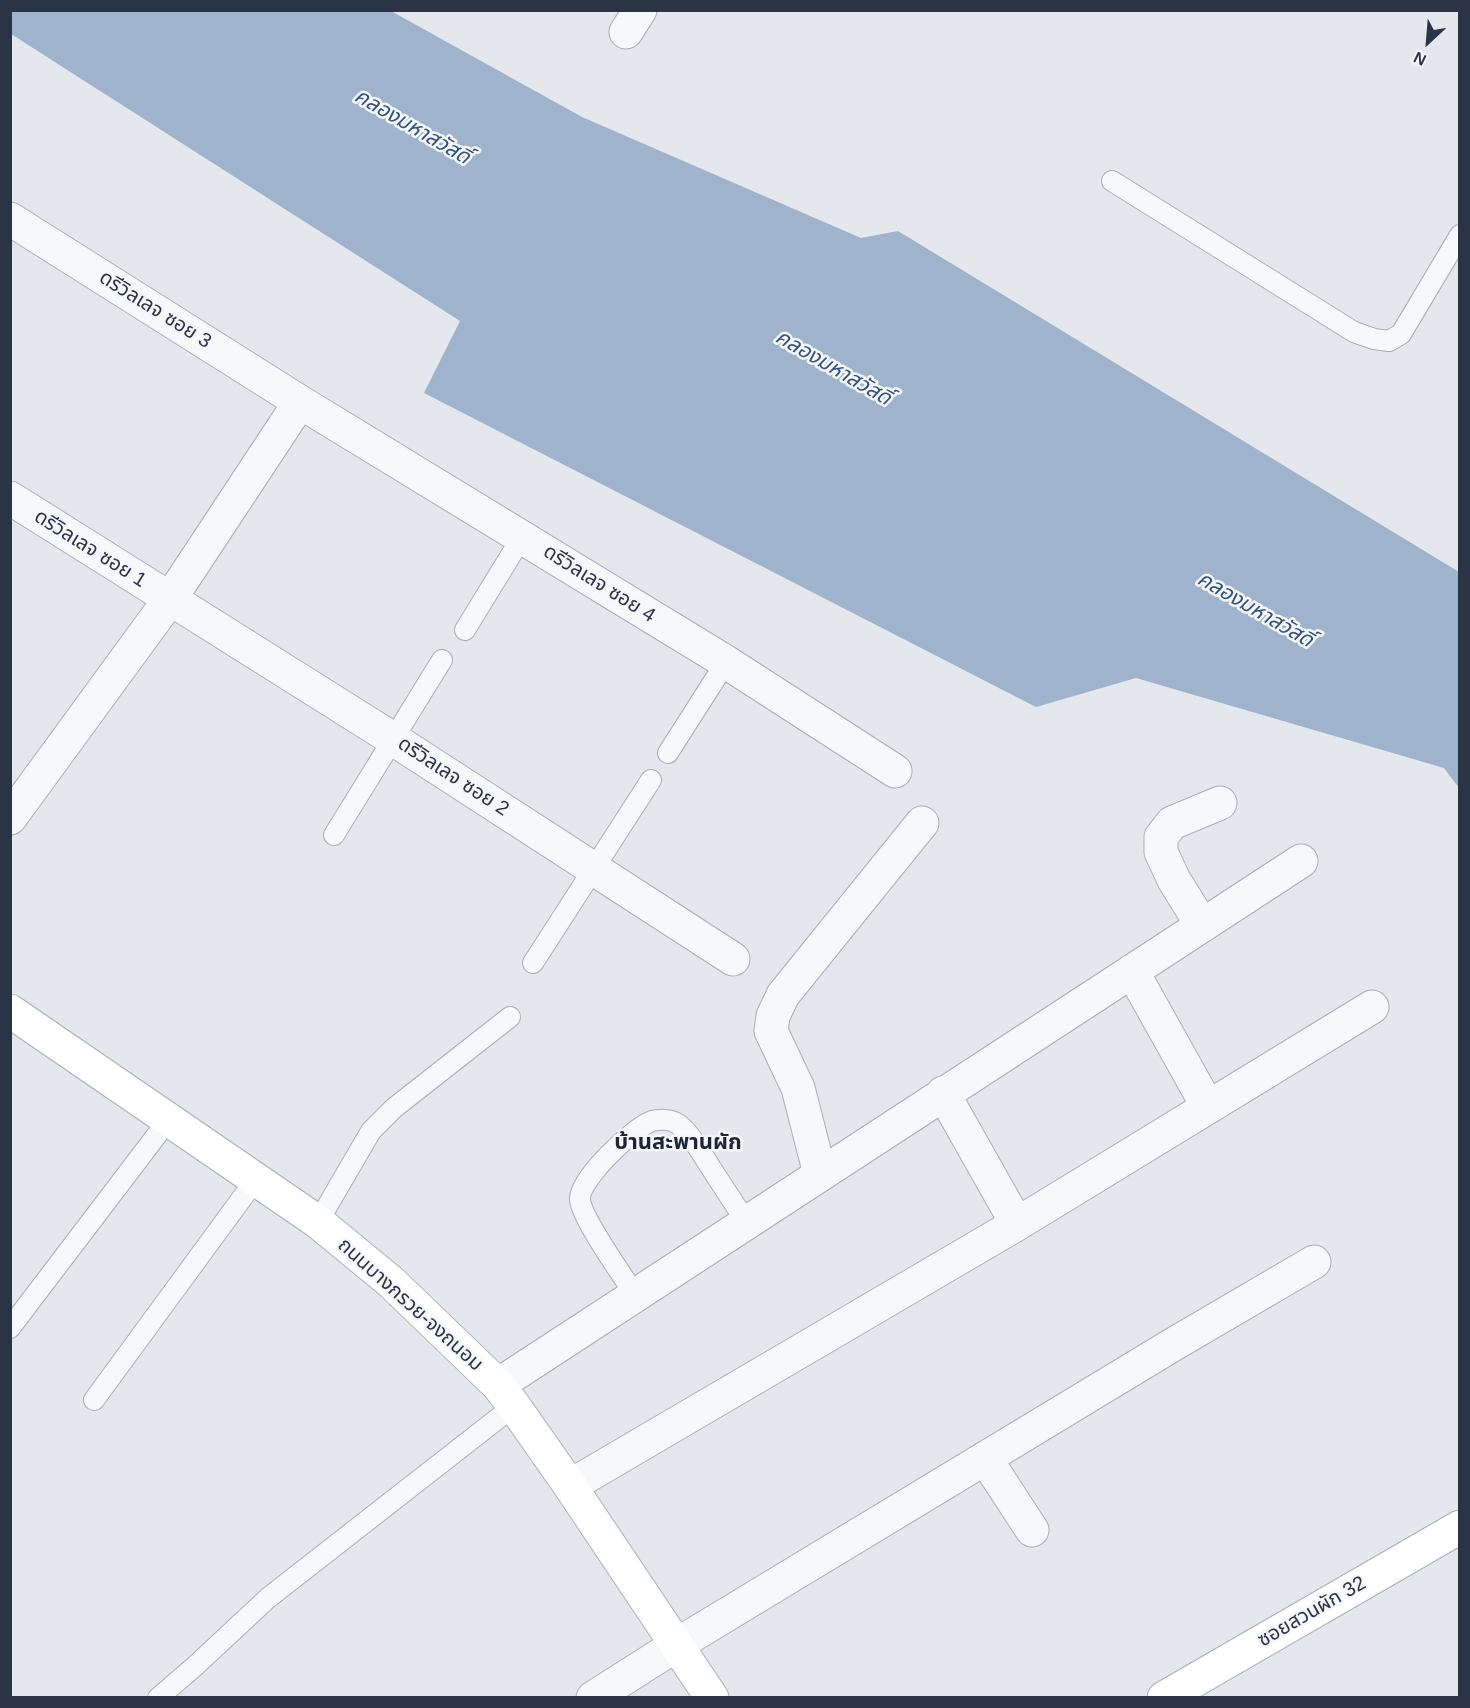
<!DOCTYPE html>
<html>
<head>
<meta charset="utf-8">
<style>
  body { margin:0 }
  #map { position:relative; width:1470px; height:1708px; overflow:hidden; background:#e4e7ec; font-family:Helvetica,sans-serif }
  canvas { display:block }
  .frame { position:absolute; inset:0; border:12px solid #2b3445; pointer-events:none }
  .north { position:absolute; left:1398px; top:12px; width:60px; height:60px; -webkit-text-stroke:4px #f4f6f9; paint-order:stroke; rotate:206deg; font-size:16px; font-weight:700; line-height:24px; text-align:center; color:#2b3445 }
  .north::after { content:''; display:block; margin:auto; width:21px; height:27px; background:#2b3445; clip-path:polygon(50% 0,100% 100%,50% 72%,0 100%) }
</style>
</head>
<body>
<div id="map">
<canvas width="1470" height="1708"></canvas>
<div class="frame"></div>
<div class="north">N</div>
</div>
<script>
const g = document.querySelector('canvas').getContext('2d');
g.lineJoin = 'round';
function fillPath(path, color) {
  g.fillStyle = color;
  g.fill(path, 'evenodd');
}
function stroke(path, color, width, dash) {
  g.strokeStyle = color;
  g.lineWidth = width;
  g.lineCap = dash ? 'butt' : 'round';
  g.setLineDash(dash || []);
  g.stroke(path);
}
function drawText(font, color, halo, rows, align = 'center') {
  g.font = font + ' Helvetica,"Noto Sans Thai",sans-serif';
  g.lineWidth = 5;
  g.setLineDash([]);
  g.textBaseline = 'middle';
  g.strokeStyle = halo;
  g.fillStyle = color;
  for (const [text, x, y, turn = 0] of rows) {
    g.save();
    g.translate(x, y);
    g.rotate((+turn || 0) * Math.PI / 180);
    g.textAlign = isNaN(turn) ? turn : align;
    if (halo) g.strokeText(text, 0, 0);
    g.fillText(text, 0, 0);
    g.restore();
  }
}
const water = new Path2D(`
  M 10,11 L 391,11 L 582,117 L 861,238 L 898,231 L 1459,572 L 1459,788 L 1444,768 L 1136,678 L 1036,707 L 424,393 L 460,321 L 11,34 Z`);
const lane = new Path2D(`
  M 1112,181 L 1354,332 L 1374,339 L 1389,341 L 1401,334 L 1460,235
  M 465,630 L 522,537
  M 668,753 L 726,662
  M 334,835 L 442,660
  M 533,963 L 651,780
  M 318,1222 L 371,1131 L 394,1108 L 510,1017
  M 635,1295 C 623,1276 582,1219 580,1200 C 578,1180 634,1127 652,1121 C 660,1119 671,1119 678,1124 C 690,1133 698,1148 706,1160 C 719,1181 733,1201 746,1222
  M 10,1328 L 169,1119
  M 94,1400 L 256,1179
  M 158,1698 L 194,1667 L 268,1598 L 514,1406`);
const street = new Path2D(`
  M 626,32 L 640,10
  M 10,219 L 300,402 L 726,662 L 895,771
  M 10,498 L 393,739 L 733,959
  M 10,818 L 170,599 L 300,402
  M 1202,925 L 1174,880 L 1161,852 L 1161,837 L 1172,823 L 1220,803
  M 1132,971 L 1208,1107
  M 943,1093 L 1017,1224
  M 820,1174 L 798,1088 L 771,1031 L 773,1016 L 783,995 L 922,823
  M 498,1385 L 1301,861
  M 985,1458 L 1032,1530
  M 570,1486 L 1017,1224 L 1372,1007
  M 593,1698 L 678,1644 L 1174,1344 L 1314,1262`);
const secondary = new Path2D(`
  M 10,1011 L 318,1222 L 391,1282 L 498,1385 L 514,1406 L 570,1486 L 712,1698
  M 1164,1698 L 1460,1527`);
const streetNames = [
  ["ดรีวิลเลจ ซอย 3",155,310,32],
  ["ดรีวิลเลจ ซอย 1",90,549,32],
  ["ดรีวิลเลจ ซอย 4",599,584,32],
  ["ดรีวิลเลจ ซอย 2",453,777,33],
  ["ถนนบางกรวย-จงถนอม",410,1305,42],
  ["ซอยสวนผัก 32",1312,1612,-30]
];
const waterNames = [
  ["คลองมหาสวัสดิ์",412,127,30],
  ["คลองมหาสวัสดิ์",833,368,30],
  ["คลองมหาสวัสดิ์",1255,610,30]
];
const quarterNames = [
  ["บ้านสะพานผัก",678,1143]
];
fillPath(water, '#9fb4cc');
stroke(lane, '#a9aeb7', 22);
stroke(street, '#a9aeb7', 35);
stroke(secondary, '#a9aeb7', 35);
stroke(lane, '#f7f8fa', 20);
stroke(street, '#f7f8fa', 33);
stroke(secondary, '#fff', 33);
drawText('20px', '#2b3445', '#f4f6f9', streetNames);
drawText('italic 21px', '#34527a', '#f4f6f9', waterNames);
drawText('bold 22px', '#1d2536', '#f4f6f9', quarterNames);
</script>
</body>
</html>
